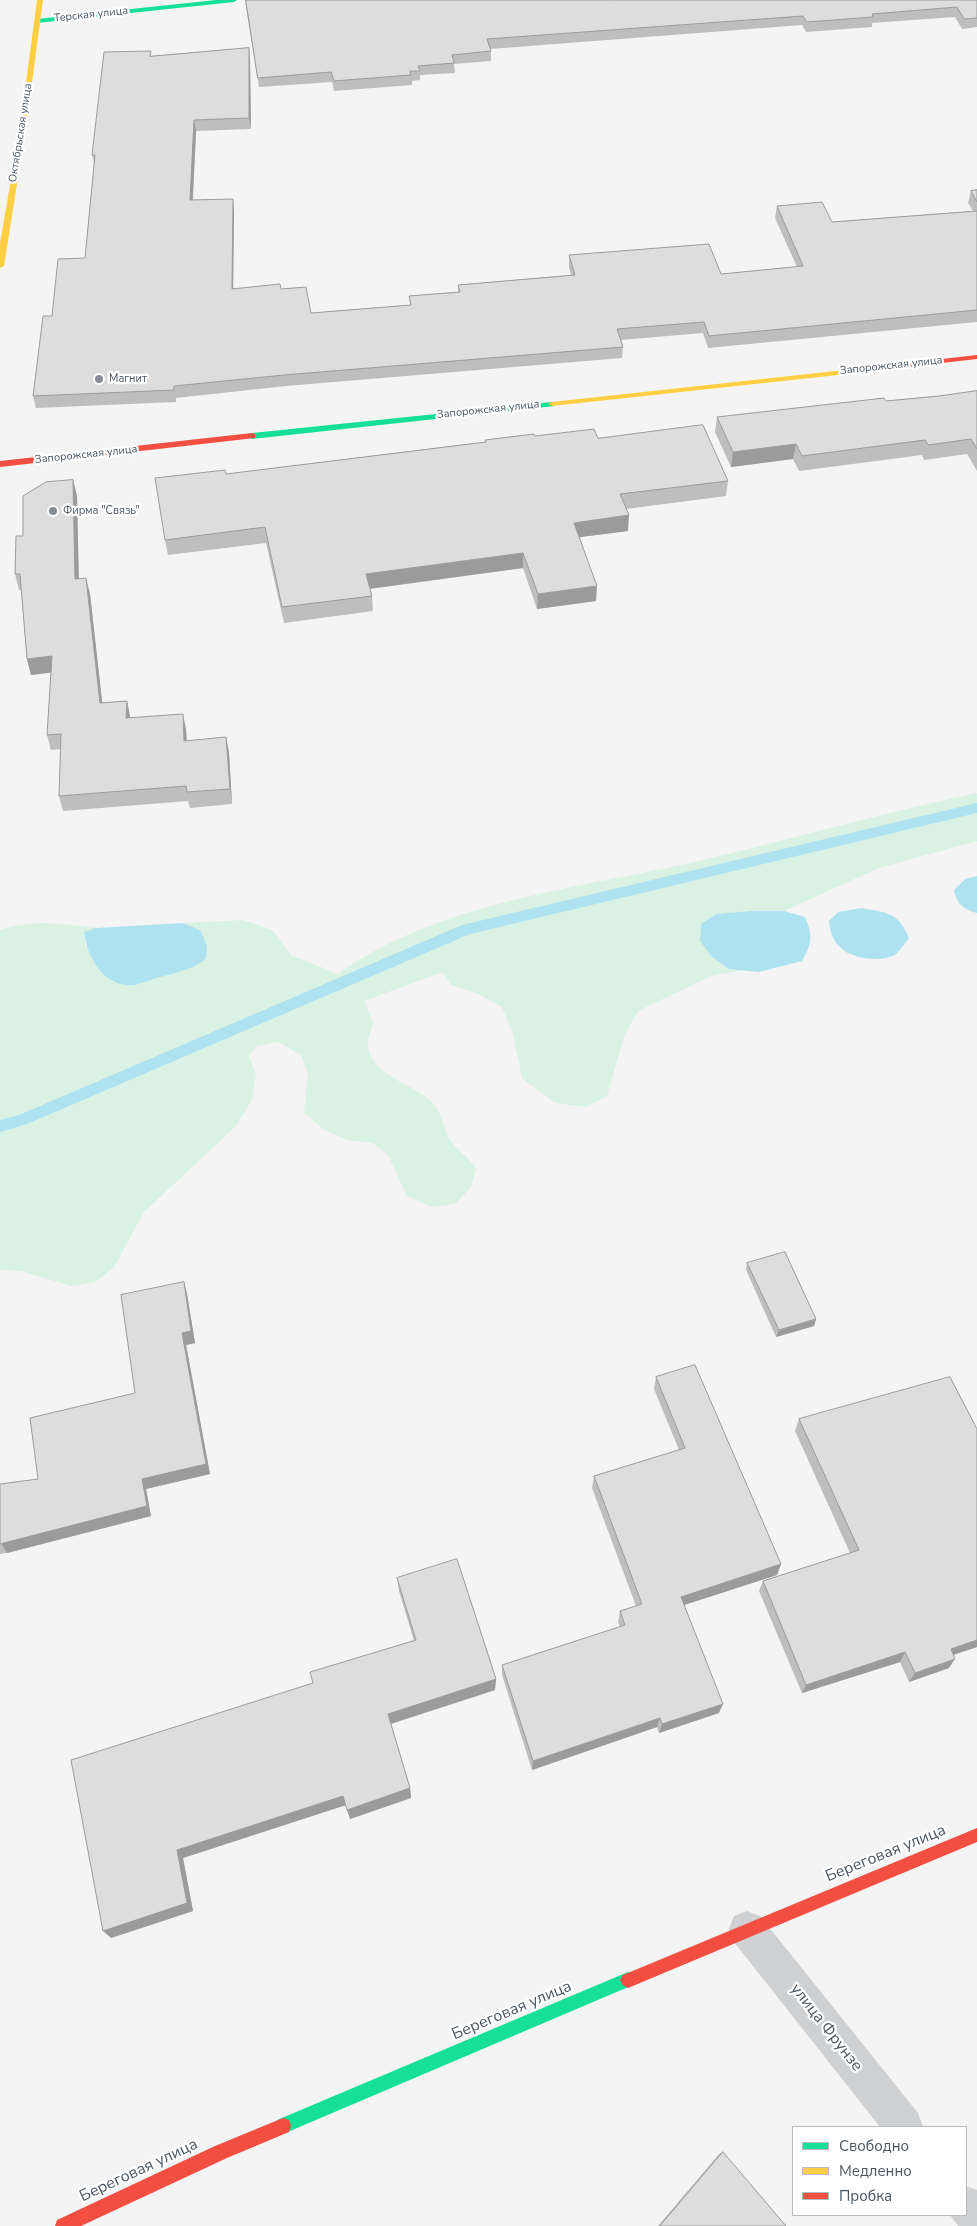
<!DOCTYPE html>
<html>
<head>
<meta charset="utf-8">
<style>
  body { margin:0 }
  #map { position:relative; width:977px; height:2226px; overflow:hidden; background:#f4f4f4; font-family:"Nunito Sans",sans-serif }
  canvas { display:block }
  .legend { position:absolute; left:792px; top:2126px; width:175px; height:90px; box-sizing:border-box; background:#fff; border:1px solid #b7bbc0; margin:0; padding:6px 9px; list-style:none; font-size:15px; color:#4a5661 }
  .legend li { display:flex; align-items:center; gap:10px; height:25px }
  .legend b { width:25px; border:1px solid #b7bbc0 }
</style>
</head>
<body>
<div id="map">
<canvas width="977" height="2226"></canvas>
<ul class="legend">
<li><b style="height:6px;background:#16e098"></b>Свободно</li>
<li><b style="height:6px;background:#ffcf43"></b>Медленно</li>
<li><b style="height:6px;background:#f24e42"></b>Пробка</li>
</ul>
</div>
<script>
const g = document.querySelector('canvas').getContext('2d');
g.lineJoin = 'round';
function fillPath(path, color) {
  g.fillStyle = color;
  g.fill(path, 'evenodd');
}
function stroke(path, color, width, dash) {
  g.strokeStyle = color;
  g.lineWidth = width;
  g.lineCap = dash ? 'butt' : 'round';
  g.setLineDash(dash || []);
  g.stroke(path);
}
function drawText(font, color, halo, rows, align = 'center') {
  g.font = font + ' "Nunito Sans",sans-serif';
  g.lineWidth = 4.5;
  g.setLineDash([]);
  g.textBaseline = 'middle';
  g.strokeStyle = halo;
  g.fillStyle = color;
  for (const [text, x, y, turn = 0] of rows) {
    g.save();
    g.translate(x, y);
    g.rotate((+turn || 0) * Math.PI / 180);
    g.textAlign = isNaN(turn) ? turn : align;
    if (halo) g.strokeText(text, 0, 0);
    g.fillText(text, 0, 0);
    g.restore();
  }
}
const green = new Path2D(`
  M 977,793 L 977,841 L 879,868 L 784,911 L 751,911 L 716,914 L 729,969 L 743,970 L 711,976 L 638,1011 L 624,1036 L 607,1096 L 586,1107 L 555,1103 L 522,1078 L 513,1034 L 502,1007 L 476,993 L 451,985 L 443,972 L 364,1001 L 373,1023 C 372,1029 368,1036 368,1042 C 367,1075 413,1083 432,1102 C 442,1112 443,1128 450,1140 C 456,1149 469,1158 476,1168 L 471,1187 L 455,1204 L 432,1207 L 407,1196 L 388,1155 L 373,1143 L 348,1140 L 324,1130 L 304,1113 L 308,1074 L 301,1055 L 278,1042 L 257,1046 L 249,1056 L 256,1075 L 252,1100 L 235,1127 L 144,1212 L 114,1267 L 95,1282 L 71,1286 L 21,1271 L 0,1270 L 0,930 C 33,919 63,924 96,928 L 84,933 L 86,947 L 200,930 L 183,923 L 243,920 L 272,930 L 291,955 L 338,974 C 436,903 578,888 695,862 C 789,840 882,813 977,793 Z`);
const water = new Path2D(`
  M 977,876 L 977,913 C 963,909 957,904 954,890 L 965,879 Z
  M 862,908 C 888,913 898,912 909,938 C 905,943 900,950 896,954 C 883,963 853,959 842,949 C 833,942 830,932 829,921 L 838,912 Z
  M 751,911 L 784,911 L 805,917 C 813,935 812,944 802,961 L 759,972 L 729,969 L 711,956 L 700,941 L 701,924 L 716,914 Z
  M 183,923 L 200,930 L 207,946 L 206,958 C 195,969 180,971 164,976 C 155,978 144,983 135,985 C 104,988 88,959 84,932 L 96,928 Z`);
const stream = new Path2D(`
  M 977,803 L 977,813 L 470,934 L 27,1124 L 0,1132 L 0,1120 L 19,1115 L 462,925 Z`);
const street = new Path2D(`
  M 747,1911 L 760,1916 L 918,2113 L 923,2127 L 880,2127 L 734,1942 L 729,1929 L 734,1916 Z
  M 966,2186 L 977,2190 L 977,2226 L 958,2226 L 950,2215 L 966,2215 Z`);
const fast = new Path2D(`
  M 216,0 L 237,0 L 234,2 L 37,23 L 34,21 L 37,19 Z
  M 552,402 L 555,402 L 555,406 L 252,439 L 248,436 L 252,433 Z
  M 628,1972 L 633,1975 L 636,1980 L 633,1985 L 283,2134 L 277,2132 L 275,2126 L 277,2120 Z`);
const slow = new Path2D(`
  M 37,0 L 43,0 L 26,127 L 4,266 L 0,268 L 0,243 L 20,127 Z
  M 872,367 L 875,367 L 875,371 L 552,406 L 548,404 L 552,402 Z`);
const jam = new Path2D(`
  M 977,355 L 977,359 L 872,371 L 868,369 L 872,367 Z
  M 252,433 L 255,434 L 255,438 L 0,467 L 0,461 Z
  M 977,1828 L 977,1842 L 628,1988 L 623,1985 L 620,1980 L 623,1975 Z
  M 283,2118 L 289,2120 L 291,2126 L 289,2132 L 227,2158 L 81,2226 L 55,2226 L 57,2220 L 215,2146 Z`);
const wall = new Path2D(`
  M 245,0 L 977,0 L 977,27 L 962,29 L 955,17 L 872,23 L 872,27 L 806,32 L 802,25 L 490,49 L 491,51 L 491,61 L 454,64 L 455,73 L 420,75 L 420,80 L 412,81 L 412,85 L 334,91 L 332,82 L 259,87 Z
  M 249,48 L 250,59 L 251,129 L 196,131 L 193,200 L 234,210 L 233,288 L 281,289 L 311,313 L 410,305 L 409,296 L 458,292 L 458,285 L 571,275 L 569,267 L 569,255 L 721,274 L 797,267 L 775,218 L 777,206 L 832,222 L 973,211 L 968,203 L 971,191 L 977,190 L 977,322 L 708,348 L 703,333 L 621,340 L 623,347 L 622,358 L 286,386 L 176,398 L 176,402 L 36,408 L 33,396 L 52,316 L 85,258 L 94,163 L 92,155 L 151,56 Z
  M 977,391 L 977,471 L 967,454 L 924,460 L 922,455 L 799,471 L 793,459 L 731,467 L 715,432 L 717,417 L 886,401 L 939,396 Z
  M 535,436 L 598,438 L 728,481 L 726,496 L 626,509 L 628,531 L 580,537 L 596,601 L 537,609 L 523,568 L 370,589 L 372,596 L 373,611 L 284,623 L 266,543 L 168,555 L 165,540 L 226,474 L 485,442 L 485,440 Z
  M 73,480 L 77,496 L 79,579 L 90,594 L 102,703 L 127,701 L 130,718 L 186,729 L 187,741 L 226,737 L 229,753 L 232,804 L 190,808 L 188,801 L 63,811 L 59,796 L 61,749 L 51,750 L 47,735 L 51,672 L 31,675 L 27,659 L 21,590 L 19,590 L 15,574 L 23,536 Z
  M 747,1263 L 816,1319 L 814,1326 L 776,1337 L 746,1270 Z
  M 184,1282 L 187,1294 L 195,1343 L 186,1345 L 210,1474 L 146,1489 L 151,1516 L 7,1553 L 0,1554 L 0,1484 L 38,1479 L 135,1393 Z
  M 656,1377 L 781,1564 L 777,1575 L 684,1605 L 719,1713 L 659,1733 L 657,1727 L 532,1770 L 502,1675 L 502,1665 L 620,1627 L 618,1622 L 620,1611 L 636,1606 L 592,1488 L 594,1476 L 679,1450 L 654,1389 Z
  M 799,1419 L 977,1429 L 977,1647 L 953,1655 L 949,1668 L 909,1682 L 900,1662 L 802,1693 L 759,1591 L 763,1581 L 850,1553 L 795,1431 Z
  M 397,1578 L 496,1679 L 495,1690 L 391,1724 L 410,1788 L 411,1798 L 350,1819 L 346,1805 L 183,1858 L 193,1911 L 111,1938 L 313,1683 L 414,1641 L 399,1591 Z
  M 723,2152 L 786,2226 L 658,2226 L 719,2154 Z`);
const shadedWall = new Path2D(`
  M 249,48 L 250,59 L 251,129 L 249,118 Z
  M 194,120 L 196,131 L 192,211 L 190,200 Z
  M 233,199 L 234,210 L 233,300 L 232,289 Z
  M 796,444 L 793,459 L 731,467 L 733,452 Z
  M 73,480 L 77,496 L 79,595 L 75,579 Z
  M 629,515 L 628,531 L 573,538 L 574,523 Z
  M 523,553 L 523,568 L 367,589 L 366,574 Z
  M 86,578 L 90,594 L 104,718 L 100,703 Z
  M 597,586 L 596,601 L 537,609 L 538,594 Z
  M 52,656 L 56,672 L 31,675 L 27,659 Z
  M 127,701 L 130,716 L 130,734 L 126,718 Z
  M 183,714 L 186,729 L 187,756 L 184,741 Z
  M 226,737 L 229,753 L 232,804 L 230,789 Z
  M 184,1282 L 187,1294 L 195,1343 L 186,1345 L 210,1474 L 146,1489 L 151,1516 L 7,1553 L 1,1543 L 142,1479 L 182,1333 Z
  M 816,1319 L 814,1326 L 776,1337 L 779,1330 Z
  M 781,1564 L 777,1575 L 678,1607 L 681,1597 Z
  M 977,1640 L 977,1647 L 944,1658 L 951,1649 Z
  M 905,1652 L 900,1662 L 802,1693 L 806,1685 Z
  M 955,1659 L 949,1668 L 909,1682 L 915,1673 Z
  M 496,1679 L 495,1690 L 390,1724 L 388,1714 Z
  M 723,1704 L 719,1713 L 659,1733 L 662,1724 Z
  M 660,1718 L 657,1727 L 532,1770 L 533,1761 Z
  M 410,1788 L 411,1798 L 350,1819 L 347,1810 Z
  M 343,1796 L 346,1805 L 183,1858 L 193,1911 L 111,1938 L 103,1931 L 177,1850 Z`);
const building = new Path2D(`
  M 246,0 L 977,0 L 977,18 L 964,19 L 957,7 L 872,14 L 873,17 L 807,22 L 803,16 L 487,39 L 491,51 L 452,55 L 454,63 L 418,66 L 420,71 L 410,71 L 411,75 L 334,81 L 331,72 L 258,78 Z
  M 249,48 L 249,118 L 194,120 L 190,200 L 233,199 L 232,289 L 280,284 L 281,289 L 306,287 L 311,313 L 411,305 L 409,296 L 460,292 L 458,285 L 575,275 L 569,255 L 709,244 L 721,274 L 803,266 L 777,206 L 822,202 L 832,222 L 977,211 L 977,310 L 709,336 L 704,322 L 617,329 L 623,347 L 284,375 L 174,386 L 174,390 L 33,396 L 43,316 L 52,316 L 58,259 L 85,258 L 95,155 L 92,155 L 104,52 L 151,51 L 150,56 Z
  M 977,190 L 977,202 L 971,191 Z
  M 977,391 L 977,449 L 971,439 L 928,445 L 925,440 L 802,456 L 796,444 L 733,452 L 717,417 L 884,398 L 886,401 L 939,396 Z
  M 703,425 L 728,481 L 620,494 L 629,515 L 574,523 L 597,586 L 538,594 L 523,553 L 366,574 L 372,596 L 282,607 L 265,527 L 165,540 L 155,478 L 225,470 L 226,474 L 486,442 L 485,440 L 534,434 L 535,436 L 594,429 L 598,438 Z
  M 73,480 L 75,579 L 86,578 L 100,703 L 127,701 L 126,718 L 183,714 L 184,741 L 226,737 L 230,789 L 187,792 L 186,786 L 59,796 L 61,734 L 47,735 L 52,656 L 27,659 L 20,574 L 15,574 L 16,536 L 23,536 L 23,496 L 46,482 Z
  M 785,1252 L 816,1319 L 779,1330 L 747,1263 Z
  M 184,1282 L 191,1331 L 182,1333 L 206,1464 L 142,1479 L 147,1506 L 0,1544 L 0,1484 L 38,1479 L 30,1418 L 135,1393 L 121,1295 Z
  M 695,1365 L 781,1564 L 681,1597 L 723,1704 L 662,1724 L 660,1718 L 533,1761 L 502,1665 L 625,1625 L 620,1611 L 642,1604 L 594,1476 L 685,1448 L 656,1377 Z
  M 950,1377 L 977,1429 L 977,1640 L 951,1649 L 955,1659 L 915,1673 L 905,1652 L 806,1685 L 763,1581 L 859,1550 L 799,1419 Z
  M 457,1559 L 496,1679 L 388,1714 L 410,1788 L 347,1810 L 343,1796 L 177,1850 L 187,1903 L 103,1931 L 71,1760 L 313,1683 L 310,1672 L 416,1640 L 397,1578 Z
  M 723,2152 L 786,2226 L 660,2226 Z`);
const markers = [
  [99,379,5,"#868d94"],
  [53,511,5,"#868d94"]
];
const farStreetnames = [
  ["Терская улица",91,15,-6],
  ["Октябрьская улица",21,133,-81],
  ["Запорожская улица",891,366,-6],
  ["Запорожская улица",488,410,-6],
  ["Запорожская улица",86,455,-6]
];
const farPoinames = [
  ["Магнит",109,379],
  ["Фирма \"Связь\"",63,511]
];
const nearStreetnames = [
  ["Береговая улица",886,1854,-22],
  ["Береговая улица",512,2011,-23],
  ["улица Фрунзе",826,2028,52],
  ["Береговая улица",139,2171,-25]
];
fillPath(green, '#d9f2e3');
fillPath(water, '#aee2f0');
fillPath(stream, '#aee2f0');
fillPath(street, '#ced0d2');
fillPath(fast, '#16e098');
fillPath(slow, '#ffcf43');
fillPath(jam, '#f24e42');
fillPath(wall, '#bebebf');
fillPath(shadedWall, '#9b9b9b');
fillPath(building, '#ddddde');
stroke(building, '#9b9b9b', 1);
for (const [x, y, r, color] of markers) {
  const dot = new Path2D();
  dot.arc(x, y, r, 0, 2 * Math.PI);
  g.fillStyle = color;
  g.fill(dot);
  stroke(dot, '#fff', 2);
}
drawText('11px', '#4a5661', '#fff', farStreetnames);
drawText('11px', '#4a5661', '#fff', farPoinames, 'left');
drawText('16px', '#4a5661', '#fff', nearStreetnames);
</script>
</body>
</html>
